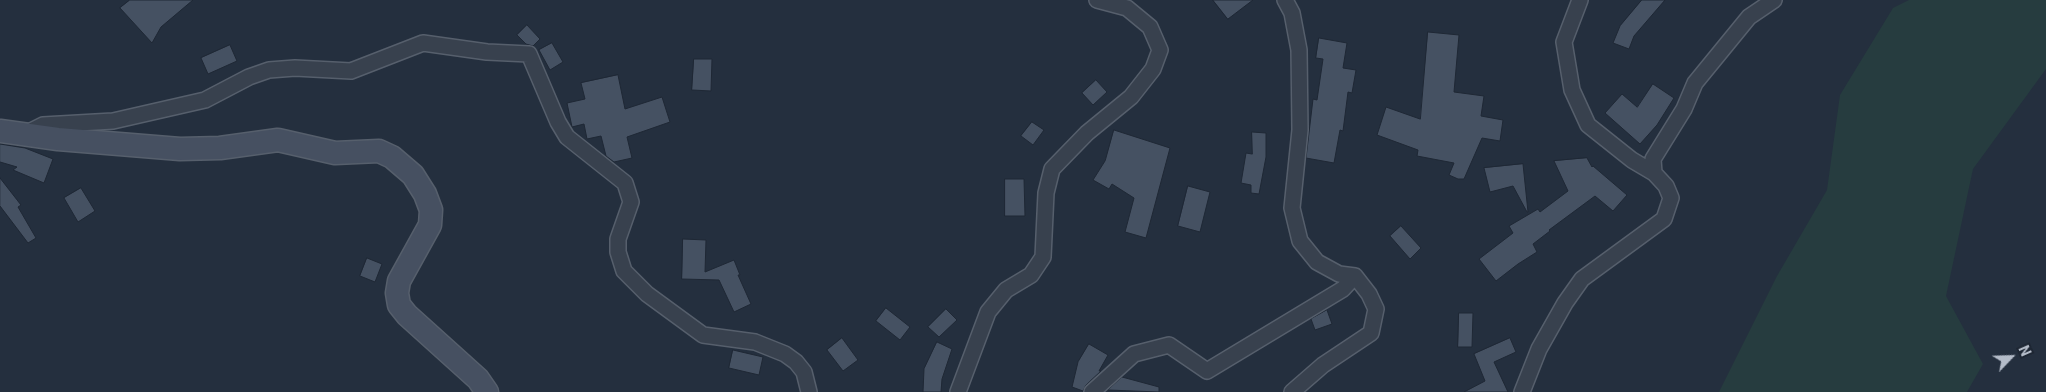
<!DOCTYPE html>
<html>
<head>
<meta charset="utf-8">
<style>
  body { margin:0 }
  #map { position:relative; width:2046px; height:392px; overflow:hidden; background:#242f3e; font-family:Roboto,sans-serif }
  canvas { display:block }
  .north { position:absolute; left:1986px; top:332px; width:50px; height:50px; -webkit-text-stroke:4px #1d2633; paint-order:stroke; rotate:66deg; font-size:14px; font-weight:700; line-height:20px; text-align:center; color:#b4bcc9 }
  .north::after { content:''; display:block; margin:auto; width:18px; height:22px; background:#b4bcc9; clip-path:polygon(50% 0,100% 100%,50% 72%,0 100%) }
</style>
</head>
<body>
<div id="map">
<canvas width="2046" height="392"></canvas>
<div class="north">N</div>
</div>
<script>
const g = document.querySelector('canvas').getContext('2d');
g.lineJoin = 'round';
function fillPath(path, color) {
  g.fillStyle = color;
  g.fill(path, 'evenodd');
}
function stroke(path, color, width, dash) {
  g.strokeStyle = color;
  g.lineWidth = width;
  g.lineCap = dash ? 'butt' : 'round';
  g.setLineDash(dash || []);
  g.stroke(path);
}
const green = new Path2D(`
  M 1909,0 L 2046,0 L 2046,69 L 1973,169 L 1946,296 L 1983,364 L 1967,392 L 1719,392 L 1777,276 L 1827,190 L 1840,95 L 1893,8 Z`);
const building = new Path2D(`
  M 130,0 L 193,0 L 161,27 L 152,43 L 120,8 Z
  M 1213,0 L 1253,0 L 1228,19 Z
  M 1642,0 L 1665,0 L 1634,36 L 1629,49 L 1613,43 L 1620,26 Z
  M 527,25 L 540,39 L 533,46 L 526,44 L 517,35 Z
  M 1428,32 L 1459,35 L 1454,92 L 1484,96 L 1481,116 L 1503,120 L 1500,141 L 1482,138 L 1464,179 L 1458,179 L 1449,175 L 1454,163 L 1417,156 L 1418,150 L 1377,135 L 1386,107 L 1420,119 Z
  M 1319,38 L 1347,43 L 1343,68 L 1356,70 L 1352,93 L 1348,92 L 1343,131 L 1340,130 L 1334,163 L 1306,158 L 1313,99 L 1317,100 L 1323,59 L 1316,58 Z
  M 552,43 L 563,62 L 550,70 L 539,50 Z
  M 230,45 L 237,61 L 208,74 L 201,58 Z
  M 694,59 L 712,59 L 711,91 L 692,90 Z
  M 618,75 L 625,109 L 662,97 L 670,122 L 627,137 L 632,158 L 614,162 L 606,156 L 601,136 L 587,139 L 584,124 L 572,127 L 567,103 L 585,99 L 581,83 Z
  M 1096,80 L 1107,92 L 1093,105 L 1082,93 Z
  M 1653,84 L 1674,98 L 1657,125 L 1640,144 L 1605,113 L 1622,94 L 1637,107 Z
  M 1032,122 L 1044,130 L 1033,145 L 1021,136 Z
  M 1114,130 L 1170,148 L 1146,238 L 1125,232 L 1134,198 L 1112,184 L 1109,189 L 1093,180 L 1105,161 Z
  M 1252,132 L 1266,133 L 1266,157 L 1259,194 L 1251,193 L 1251,185 L 1241,183 L 1246,153 L 1252,154 Z
  M 0,144 L 25,148 L 53,159 L 44,183 L 13,170 L 17,167 L 0,162 Z
  M 1587,158 L 1592,167 L 1593,166 L 1627,195 L 1613,211 L 1595,196 L 1549,230 L 1550,231 L 1533,244 L 1537,252 L 1518,264 L 1496,281 L 1479,259 L 1513,233 L 1509,226 L 1538,209 L 1540,212 L 1568,191 L 1554,161 Z
  M 1523,164 L 1528,212 L 1527,212 L 1513,186 L 1490,192 L 1484,168 Z
  M 0,178 L 21,205 L 18,207 L 36,238 L 28,243 L 0,206 Z
  M 1005,179 L 1024,179 L 1025,216 L 1005,216 Z
  M 1188,186 L 1210,192 L 1200,232 L 1178,226 Z
  M 81,188 L 95,211 L 78,222 L 64,198 Z
  M 1401,226 L 1421,248 L 1410,259 L 1390,236 Z
  M 683,239 L 706,240 L 705,272 L 734,260 L 740,275 L 738,275 L 751,304 L 734,312 L 719,280 L 682,279 Z
  M 367,258 L 382,264 L 375,282 L 360,276 Z
  M 886,308 L 910,327 L 900,340 L 876,321 Z
  M 946,309 L 957,320 L 939,337 L 928,327 Z
  M 1327,310 L 1332,324 L 1315,330 L 1311,319 Z
  M 1459,313 L 1473,313 L 1472,347 L 1458,347 Z
  M 842,338 L 858,360 L 843,371 L 827,350 Z
  M 1510,338 L 1516,352 L 1494,362 L 1508,392 L 1464,392 L 1485,381 L 1474,354 Z
  M 937,342 L 952,349 L 942,379 L 941,392 L 923,392 L 924,369 Z
  M 1089,344 L 1108,355 L 1099,371 L 1101,371 L 1086,385 L 1083,391 L 1072,387 L 1078,362 Z
  M 733,350 L 763,357 L 759,375 L 729,368 Z
  M 1122,377 L 1159,387 L 1159,392 L 1108,390 Z`);
const minor = new Path2D(`
  M 1285,0 L 1292,13 L 1299,50 L 1300,130 L 1292,208 L 1300,241 L 1317,262 L 1339,274 L 1355,276
  M 25,134 L 43,125 L 113,121 L 205,100 L 249,77 L 269,70 L 295,68 L 351,71 L 423,43 L 487,52 L 529,54 L 558,122 L 567,137 L 625,183 L 631,202 L 618,239 L 618,252 L 624,271 L 647,294 L 703,335 L 755,342 L 785,354 L 796,362 L 804,372 L 809,392
  M 1654,173 L 1653,159 L 1684,109 L 1695,83 L 1749,17 L 1774,0
  M 958,392 L 988,312 L 1006,290 L 1031,275 L 1043,257 L 1046,193 L 1052,169 L 1087,133 L 1131,97 L 1153,69 L 1160,50 L 1150,27 L 1127,8 L 1097,0
  M 1092,392 L 1134,354 L 1169,345 L 1207,371 L 1343,289 L 1355,276 L 1369,294 L 1376,309 L 1371,333 L 1323,365 L 1292,392
  M 1522,392 L 1539,349 L 1565,303 L 1582,279 L 1664,219 L 1671,198 L 1666,186 L 1654,173 L 1632,160 L 1588,125 L 1572,90 L 1564,42 L 1580,0`);
const secondary = new Path2D(`
  M 0,131 L 58,139 L 180,149 L 220,148 L 278,140 L 335,153 L 379,151 L 392,157 L 413,175 L 425,194 L 431,210 L 430,225 L 399,281 L 397,293 L 399,305 L 407,315 L 478,379 L 487,392`);
fillPath(green, '#263c3f');
fillPath(building, '#455162');
stroke(building, '#1f2835', 1);
stroke(minor, '#565f6c', 18);
stroke(secondary, '#565f6c', 25);
stroke(minor, '#38414e', 15);
stroke(secondary, '#465061', 22);
</script>
</body>
</html>
